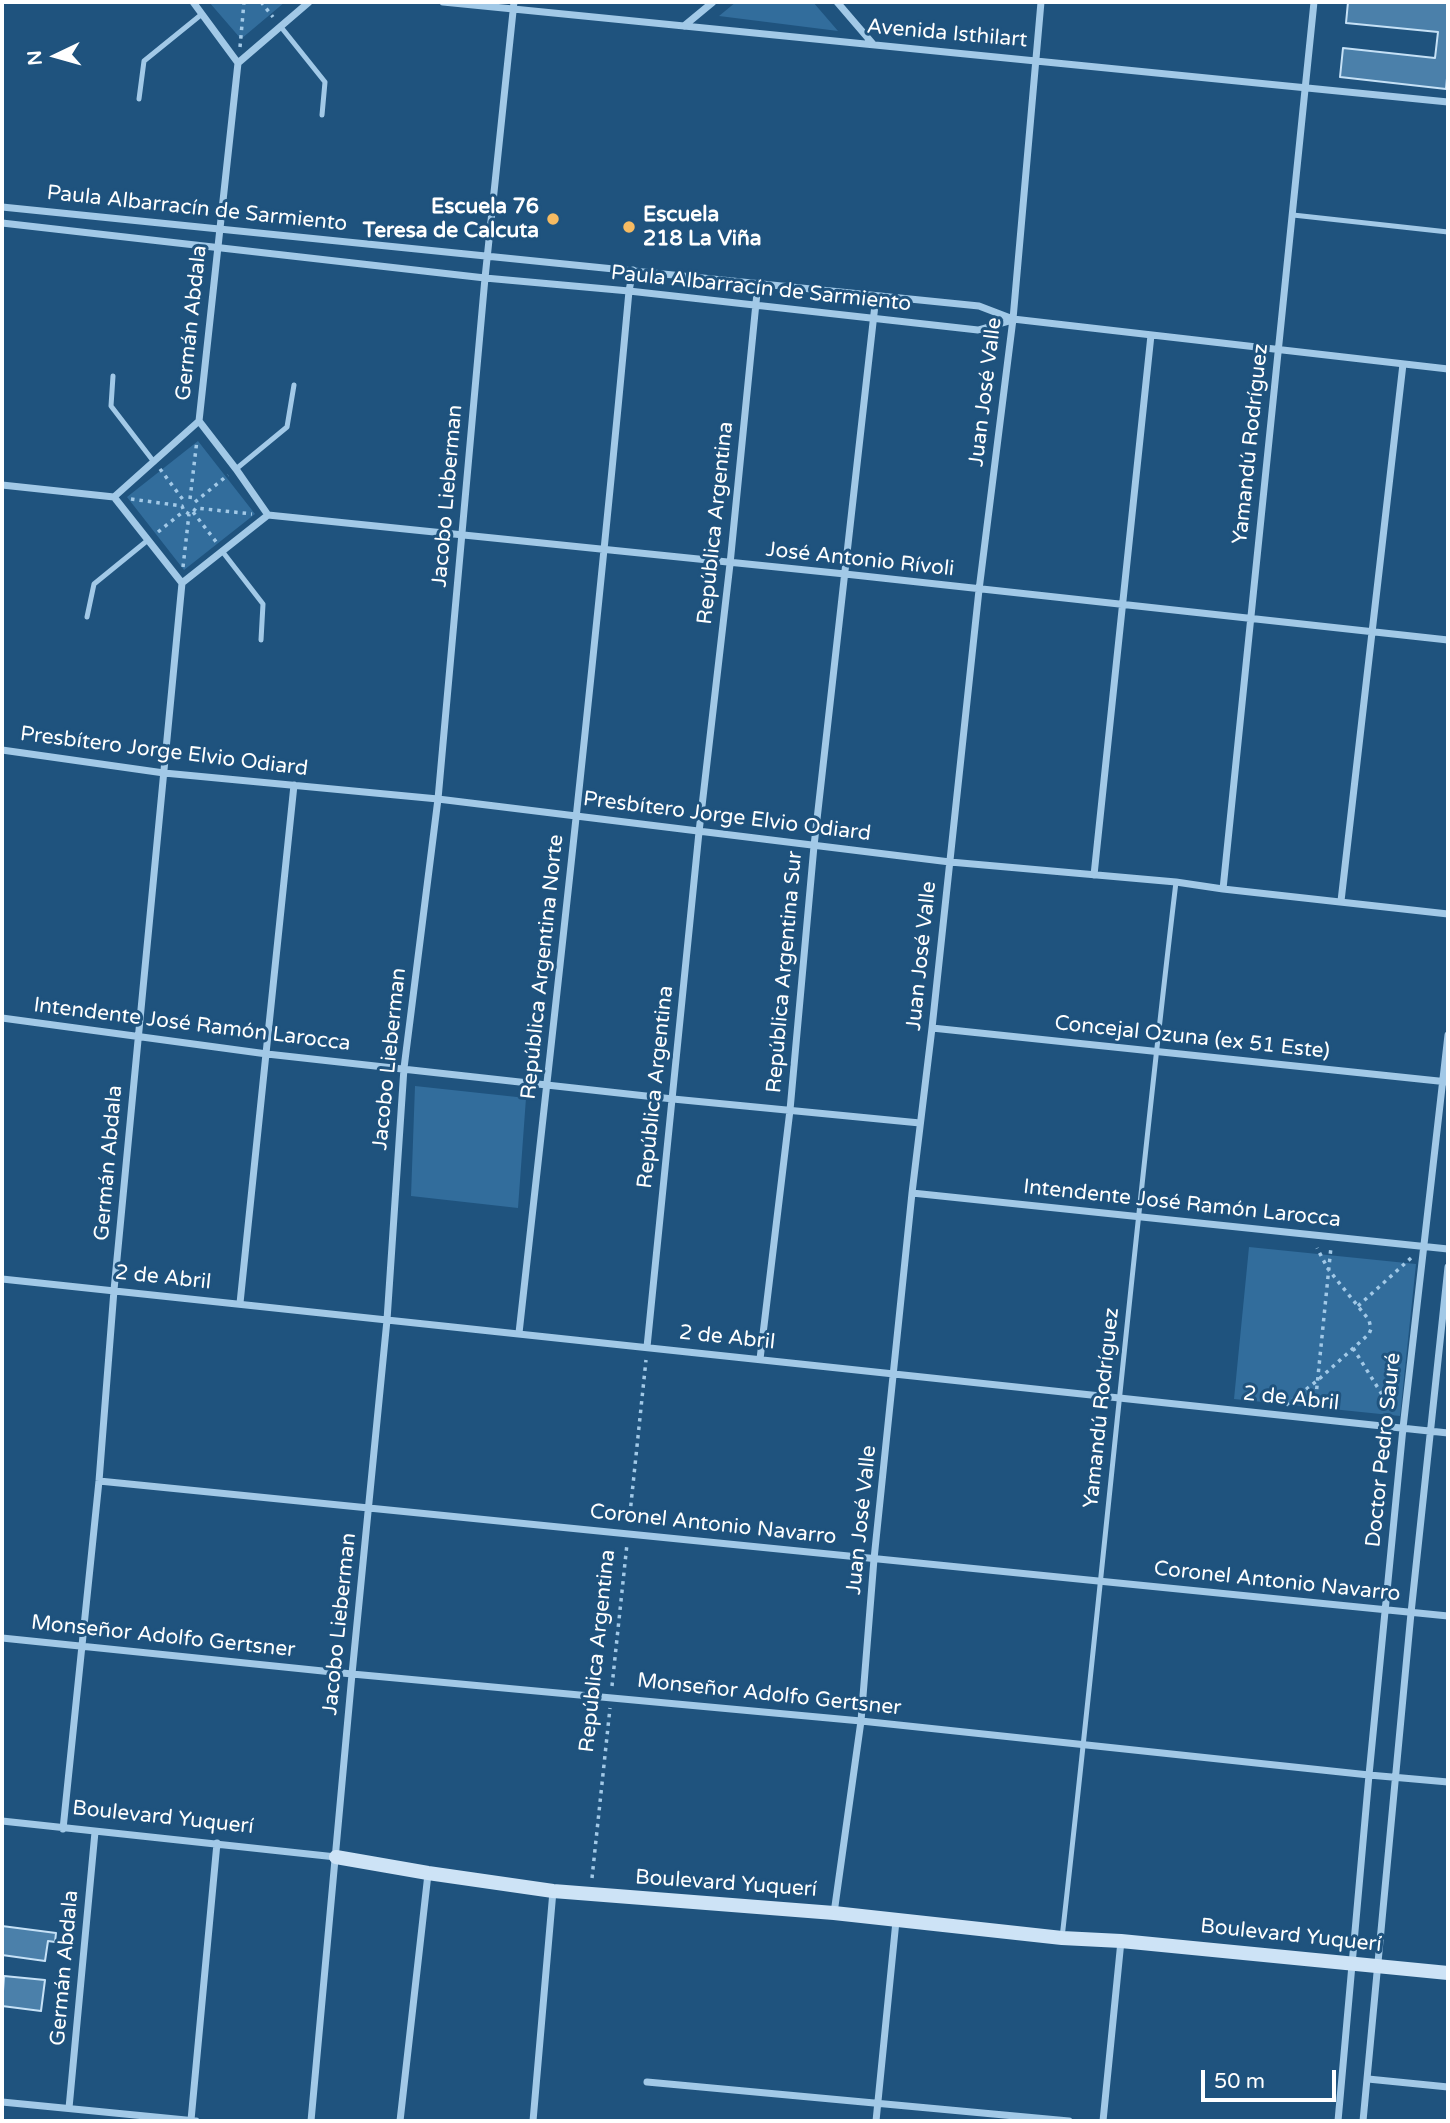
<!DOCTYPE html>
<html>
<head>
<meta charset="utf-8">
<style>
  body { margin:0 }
  #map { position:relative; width:1450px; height:2123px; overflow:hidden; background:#1f537e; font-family:"Varela Round",sans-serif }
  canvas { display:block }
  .frame { position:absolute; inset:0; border:4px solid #fff; pointer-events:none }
  .north { position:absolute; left:21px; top:21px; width:70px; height:70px; -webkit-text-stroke:5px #1f537e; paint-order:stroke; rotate:265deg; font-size:19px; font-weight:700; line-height:28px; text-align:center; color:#fff }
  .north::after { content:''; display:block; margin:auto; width:24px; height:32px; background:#fff; clip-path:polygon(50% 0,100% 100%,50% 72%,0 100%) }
  .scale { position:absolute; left:1201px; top:2070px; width:135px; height:32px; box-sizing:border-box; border:4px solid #fff; border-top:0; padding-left:9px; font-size:21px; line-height:24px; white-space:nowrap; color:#fff; -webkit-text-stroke:5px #1f537e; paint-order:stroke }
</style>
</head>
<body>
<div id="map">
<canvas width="1450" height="2123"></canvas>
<div class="frame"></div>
<div class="north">N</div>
<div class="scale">50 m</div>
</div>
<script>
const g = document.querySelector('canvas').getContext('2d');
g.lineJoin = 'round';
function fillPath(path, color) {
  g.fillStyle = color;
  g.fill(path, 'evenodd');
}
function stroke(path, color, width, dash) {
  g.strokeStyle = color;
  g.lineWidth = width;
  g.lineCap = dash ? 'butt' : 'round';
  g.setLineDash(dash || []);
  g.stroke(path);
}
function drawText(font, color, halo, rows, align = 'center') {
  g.font = font + ' "Varela Round",sans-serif';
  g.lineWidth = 6;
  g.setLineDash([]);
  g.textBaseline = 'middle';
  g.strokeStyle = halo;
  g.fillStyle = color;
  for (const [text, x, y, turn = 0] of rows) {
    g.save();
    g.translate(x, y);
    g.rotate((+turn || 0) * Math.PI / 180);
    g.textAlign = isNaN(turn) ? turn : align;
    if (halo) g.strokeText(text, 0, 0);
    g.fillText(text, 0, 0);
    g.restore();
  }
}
const green = new Path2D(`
  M 209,2 L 285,2 L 241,39 Z
  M 736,2 L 813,2 L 838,31 L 719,16 Z
  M 198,441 L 255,514 L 184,570 L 127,497 Z
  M 415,1086 L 526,1098 L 518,1208 L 411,1196 Z
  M 1249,1247 L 1416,1264 L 1400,1416 L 1234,1399 Z`);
const building = new Path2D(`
  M 1348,2 L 1448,2 L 1448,67 L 1446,89 L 1340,77 L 1343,48 L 1435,58 L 1438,32 L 1346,23 Z
  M 2,1926 L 56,1933 L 55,1942 L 48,1941 L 45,1961 L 2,1955 Z
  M 4,1976 L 45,1980 L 41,2011 L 2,2006 Z`);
const path = new Path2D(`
  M 261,2 L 273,17
  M 240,47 L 244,2
  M 160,469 L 184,501
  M 131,499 L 182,506 L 184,511 L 189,514 L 193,512 L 196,508 L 252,514
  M 190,499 L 197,440
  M 195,502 L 228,475
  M 193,512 L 217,543
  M 158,532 L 184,511
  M 183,567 L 189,514
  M 1358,1306 L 1411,1258
  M 1353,1348 L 1393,1412
  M 1286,1405 L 1318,1380 L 1369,1334 L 1371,1329 L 1369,1320 L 1328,1269 L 1317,1248
  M 1315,1406 L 1331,1247
  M 629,1523 L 646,1360
  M 612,1686 L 627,1544
  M 592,1878 L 610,1708`);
const lane = new Path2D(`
  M 281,27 L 325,82 L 322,115
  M 139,99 L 144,61 L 202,14
  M 1293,215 L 1448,232
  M 113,376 L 111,406 L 154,462
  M 236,469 L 287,427 L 294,385
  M 222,551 L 263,604 L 261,640
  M 87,617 L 94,584 L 148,540
  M 1062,1938 C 1102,1586 1134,1233 1176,882`);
const street = new Path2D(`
  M 193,2 L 238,63
  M 443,2 L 1448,102
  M 837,2 L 873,44
  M 684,26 L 713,2
  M 238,63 L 309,2
  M 2,207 L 979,306 L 1013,319 L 1448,369
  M 2,223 L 485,278 L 629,291 L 978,330 L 1013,320
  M 199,421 L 238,63
  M 199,421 L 236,469 L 268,515
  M 2,485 L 114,497
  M 114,497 L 199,421
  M 114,497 L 182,583
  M 268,515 L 845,574 L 1448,640
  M 182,583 L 268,515
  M 2,750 L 164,773 L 438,799 L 950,862 L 1176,882 L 1223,889 L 1448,914
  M 1094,875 L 1151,335
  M 1223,889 L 1314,2
  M 1341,901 L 1403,364
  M 2,1018 L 267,1054 L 673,1099 L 920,1123
  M 932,1028 L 1448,1082
  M 912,1193 L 1448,1249
  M 2,1279 L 1448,1433
  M 240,1303 L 294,785
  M 519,1333 C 558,986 597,639 629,291 L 633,270
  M 647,1347 L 699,832 L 730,564 L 758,283
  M 760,1359 L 790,1110 L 814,846 L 876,296
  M 99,1481 L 1448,1616
  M 2,1638 L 352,1674 L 861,1721 L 1369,1775 L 1448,1782
  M 2,1821 L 336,1857
  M 63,1829 L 99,1481 L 114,1290 L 182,583
  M 834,1913 L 861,1721 L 874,1559 L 912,1193 L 932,1028 L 979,590 L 1013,319 L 1041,2
  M 1368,2079 L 1448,2087
  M 647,2082 L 1069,2121
  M 2,2102 L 196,2121
  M 69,2108 L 95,1832
  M 191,2120 L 217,1843
  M 311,2121 L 352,1674 L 387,1320 L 404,1068 L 438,799 L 485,278 L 514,2
  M 400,2121 L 428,1874
  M 533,2121 L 553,1891
  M 876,2121 L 896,1921
  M 1103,2121 L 1121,1941
  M 1338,2121 L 1369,1775 L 1403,1428 L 1448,1035
  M 1363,2121 L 1411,1613 L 1448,1267`);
const secondary = new Path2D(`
  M 336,1857 L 428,1873 L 553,1891 L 834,1913 L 1062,1938 L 1121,1941 L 1448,1973`);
const markers = [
  [553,219,7,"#f6bb62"],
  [629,227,7,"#f6bb62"]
];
const streetNames = [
  ["Avenida Isthilart",947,34,5],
  ["Paula Albarracín de Sarmiento",197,209,6],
  ["Paula Albarracín de Sarmiento",761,289,6],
  ["Germán Abdala",192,323,-84],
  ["Juan José Valle",986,392,-83],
  ["Yamandú Rodríguez",1251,444,-84],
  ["Jacobo Lieberman",448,496,-85],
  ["República Argentina",716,523,-84],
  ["José Antonio Rívoli",860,560,6],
  ["Presbítero Jorge Elvio Odiard",164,752,7],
  ["Presbítero Jorge Elvio Odiard",727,817,7],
  ["Juan José Valle",922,956,-84],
  ["República Argentina Norte",543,967,-84],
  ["República Argentina Sur",785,972,-85],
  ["Intendente José Ramón Larocca",192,1025,7],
  ["Concejal Ozuna (ex 51 Este)",1192,1038,6],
  ["Jacobo Lieberman",390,1059,-84],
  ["República Argentina",656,1087,-84],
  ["Germán Abdala",109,1163,-85],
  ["Intendente José Ramón Larocca",1182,1204,6],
  ["2 de Abril",163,1278,6],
  ["2 de Abril",727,1338,6],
  ["2 de Abril",1291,1399,6],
  ["Yamandú Rodríguez",1102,1408,-84],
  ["Doctor Pedro Sauré",1384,1450,-84],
  ["Juan José Valle",862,1520,-84],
  ["Coronel Antonio Navarro",713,1525,6],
  ["Coronel Antonio Navarro",1277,1582,6],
  ["Jacobo Lieberman",340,1624,-84],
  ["Monseñor Adolfo Gertsner",163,1637,6],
  ["República Argentina",598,1651,-84],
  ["Monseñor Adolfo Gertsner",769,1695,6],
  ["Boulevard Yuquerí",163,1818,6],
  ["Boulevard Yuquerí",726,1884,4],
  ["Boulevard Yuquerí",1291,1936,6],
  ["Germán Abdala",65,1968,-85]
];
const poiNames = [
  ["Escuela 76",539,207],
  ["Teresa de Calcuta",539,231],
  ["Escuela",643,215,"left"],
  ["218 La Viña",643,239,"left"]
];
fillPath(green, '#326d9c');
fillPath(building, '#4b80aa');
stroke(building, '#c6e1f6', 2);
stroke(path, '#a2c9e7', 3.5, [3.5, 5]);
stroke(lane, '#a2c9e7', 5);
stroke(street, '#a2c9e7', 7);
stroke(secondary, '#cde3f6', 14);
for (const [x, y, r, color] of markers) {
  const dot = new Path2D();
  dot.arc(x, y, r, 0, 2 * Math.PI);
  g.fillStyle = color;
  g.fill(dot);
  stroke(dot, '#1f537e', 2.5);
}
drawText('21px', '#fff', '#1f537e', streetNames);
drawText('bold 21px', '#fff', '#1f537e', poiNames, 'right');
</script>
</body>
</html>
